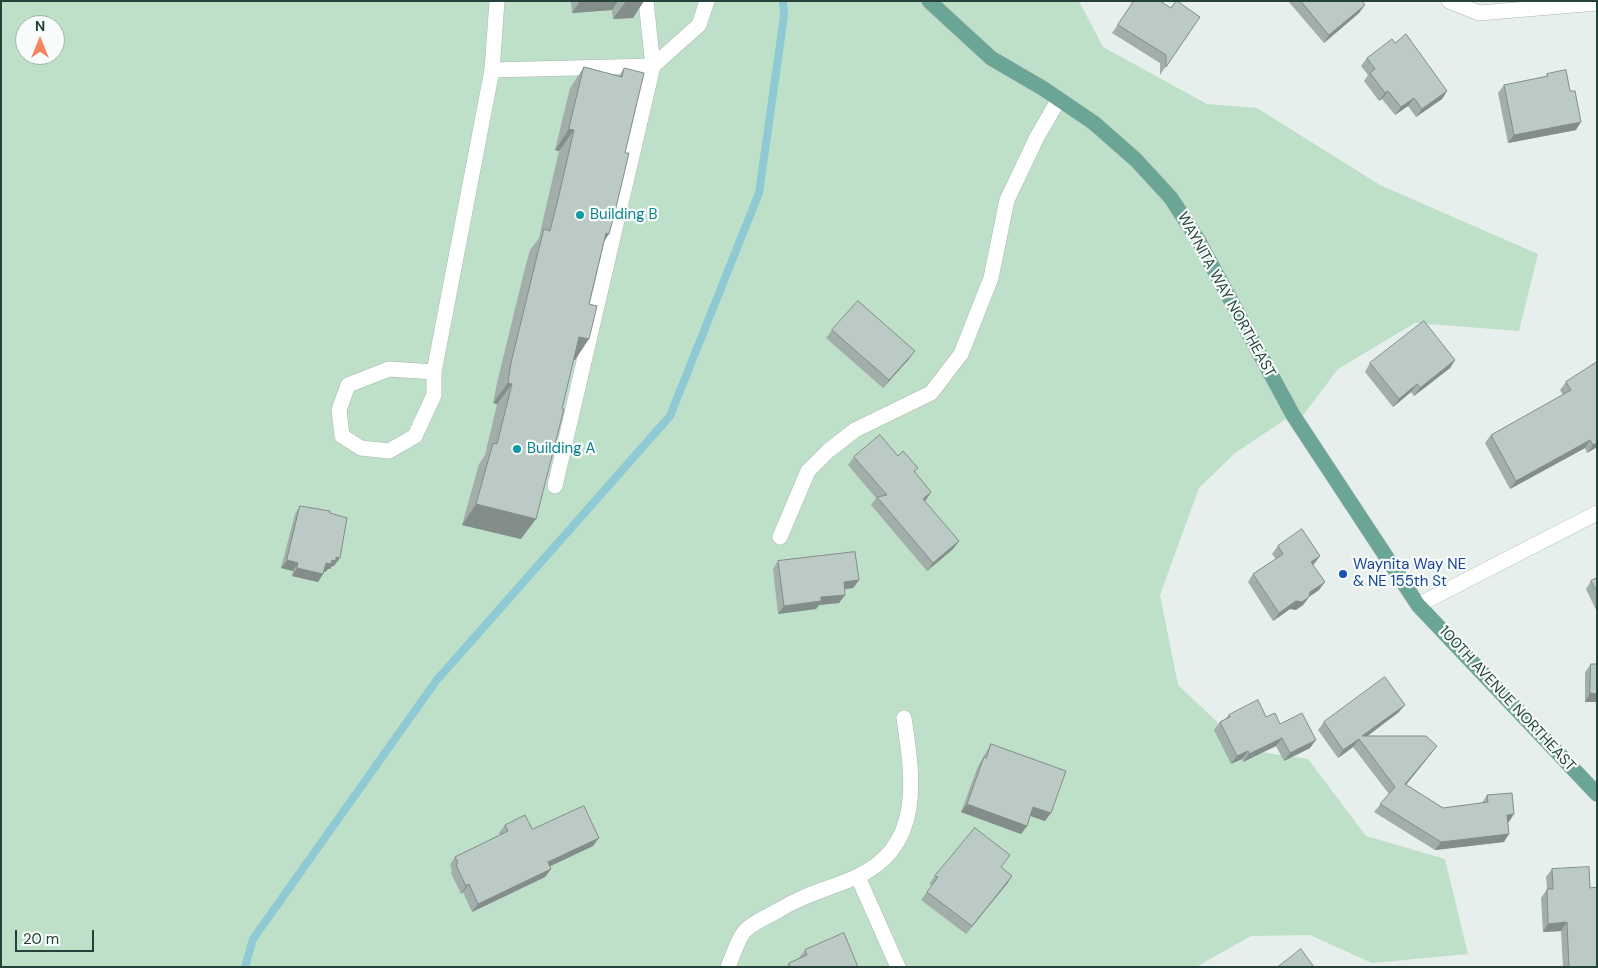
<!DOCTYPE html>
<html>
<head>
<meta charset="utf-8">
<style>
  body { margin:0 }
  #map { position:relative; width:1598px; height:968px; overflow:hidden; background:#e6efeb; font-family:"DM Sans",sans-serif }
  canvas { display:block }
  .frame { position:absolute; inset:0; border:2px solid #24423a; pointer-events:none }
  .north { position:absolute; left:15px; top:15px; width:50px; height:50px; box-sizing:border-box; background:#f7fbf9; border:1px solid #a3b1ad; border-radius:50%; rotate:0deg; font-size:14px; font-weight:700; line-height:20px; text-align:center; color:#24423a }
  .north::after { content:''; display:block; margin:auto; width:18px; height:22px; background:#f4845f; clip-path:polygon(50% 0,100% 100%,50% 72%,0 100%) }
  .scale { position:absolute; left:15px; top:930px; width:79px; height:22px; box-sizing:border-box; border:2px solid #24423a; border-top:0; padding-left:6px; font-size:15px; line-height:18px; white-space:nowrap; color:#24423a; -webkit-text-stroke:4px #f7fbf9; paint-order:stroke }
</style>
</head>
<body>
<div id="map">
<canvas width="1598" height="968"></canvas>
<div class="frame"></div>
<div class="north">N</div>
<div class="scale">20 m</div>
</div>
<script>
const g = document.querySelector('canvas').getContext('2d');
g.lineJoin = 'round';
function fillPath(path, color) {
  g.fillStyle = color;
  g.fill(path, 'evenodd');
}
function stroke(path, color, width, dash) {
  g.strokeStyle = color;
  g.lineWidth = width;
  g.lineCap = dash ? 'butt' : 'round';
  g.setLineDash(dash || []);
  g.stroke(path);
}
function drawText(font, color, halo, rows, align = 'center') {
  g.font = font + ' "DM Sans",sans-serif';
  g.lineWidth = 4.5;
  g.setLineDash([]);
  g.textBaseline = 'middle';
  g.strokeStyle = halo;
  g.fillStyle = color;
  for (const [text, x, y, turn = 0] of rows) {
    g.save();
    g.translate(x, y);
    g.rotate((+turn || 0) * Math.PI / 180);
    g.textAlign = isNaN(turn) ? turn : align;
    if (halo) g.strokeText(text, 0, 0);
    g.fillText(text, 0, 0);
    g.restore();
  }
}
const green = new Path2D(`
  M 1,1 L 1079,1 L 1103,47 L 1207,104 L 1257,108 L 1380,185 L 1538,254 L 1519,331 L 1415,323 L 1338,369 L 1298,422 L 1292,415 L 1235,453 L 1199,488 L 1160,595 L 1178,685 L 1247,750 L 1308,759 L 1366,836 L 1445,859 L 1468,954 L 1372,963 L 1310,935 L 1251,936 L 1196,967 L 1,967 ZM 25,25 L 55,25 L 55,55 L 25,55 Z`);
const stream = new Path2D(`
  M 245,967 L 253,939 L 436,681 L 670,416 L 759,193 L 784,16 L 783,1`);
const minor = new Path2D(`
  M 1449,1 L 1479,13 L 1597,3
  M 492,70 L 653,66 L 699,25 L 707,1
  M 434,372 L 389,369 L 348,385 L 339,410 L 342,436 L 361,448 L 389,451 L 415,436 L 434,395 L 434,372 L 492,70 L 497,1
  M 555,486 L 653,66 L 646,1
  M 780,537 L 808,471 L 828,451 L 855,430 L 931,393 L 961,354 L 991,278 L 1007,200 L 1037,137 L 1059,99
  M 1418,605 L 1597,513
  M 858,877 L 898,967
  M 728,967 C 733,956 737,941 744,932 C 751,923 769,916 779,910 C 804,894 830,889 856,877 C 924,847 913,778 904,718`);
const major = new Path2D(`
  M 929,1 L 991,58 L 1044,89 L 1094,123 L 1136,160 L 1171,198 L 1198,240 L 1293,415 L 1418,605 L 1597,794`);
const wall = new Path2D(`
  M 571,1 L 644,1 L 633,18 L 613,19 L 612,10 L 572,13 Z
  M 1134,1 L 1171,8 L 1200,17 L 1160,75 L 1160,63 L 1112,33 Z
  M 1288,1 L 1362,1 L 1359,13 L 1324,43 Z
  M 1395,43 L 1447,91 L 1442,99 L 1416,117 L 1408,106 L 1395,115 L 1382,99 L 1379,101 L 1364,81 L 1368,75 L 1361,66 L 1367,58 Z
  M 584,67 L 619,76 L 624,68 L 604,242 L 575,360 L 574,360 L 521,539 L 462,525 L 479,464 L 485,455 L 497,404 L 493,403 L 497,383 L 524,272 L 530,250 L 539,238 L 543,220 L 559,151 L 555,150 L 570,88 Z
  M 1547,74 L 1570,91 L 1576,130 L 1508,143 L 1498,93 L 1504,85 L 1546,77 Z
  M 832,330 L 909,359 L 883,388 L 826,338 Z
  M 1455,360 L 1450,368 L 1414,396 L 1411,392 L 1393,407 L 1365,372 L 1370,363 Z
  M 1597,362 L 1597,447 L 1587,453 L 1585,448 L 1510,489 L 1485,443 L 1491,435 L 1563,395 L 1560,390 L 1566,382 Z
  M 898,456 L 915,472 L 931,492 L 924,501 L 959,541 L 953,549 L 927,571 L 871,505 L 876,498 L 848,465 L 854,457 Z
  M 300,506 L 330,513 L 334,566 L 332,566 L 330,569 L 328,569 L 325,572 L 324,572 L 318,582 L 292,576 L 293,571 L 281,568 L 295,514 Z
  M 1278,546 L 1320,556 L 1313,565 L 1319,590 L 1309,597 L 1303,605 L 1296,610 L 1290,609 L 1273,621 L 1248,582 L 1253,574 L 1276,559 L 1272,554 Z
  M 778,561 L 859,580 L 853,588 L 844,589 L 845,595 L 839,603 L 819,605 L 816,609 L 778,614 L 773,569 Z
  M 1597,578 L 1597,612 L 1586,589 L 1591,581 Z
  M 1591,664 L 1597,664 L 1597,702 L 1585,702 L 1585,672 Z
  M 1399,712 L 1367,736 L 1437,746 L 1406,785 L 1443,808 L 1482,803 L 1487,795 L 1509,822 L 1508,822 L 1504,842 L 1435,850 L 1374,812 L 1389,794 L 1353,747 L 1338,758 L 1318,730 L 1324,722 Z
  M 1229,715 L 1266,717 L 1280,724 L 1310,748 L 1284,761 L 1276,746 L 1243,762 L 1242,759 L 1231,764 L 1214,730 L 1220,722 L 1225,719 Z
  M 991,744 L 1045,821 L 1030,816 L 1027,826 L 1021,834 L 961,812 L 978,766 Z
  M 505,825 L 532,829 L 593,846 L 550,866 L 551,869 L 545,877 L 472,912 L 463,892 L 461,894 L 451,873 L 452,870 L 450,865 L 455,857 L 500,835 L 499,833 Z
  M 1001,867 L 1012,876 L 966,934 L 921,900 L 932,885 L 929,884 L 935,876 Z
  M 1552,869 L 1590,888 L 1597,967 L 1563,967 L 1561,931 L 1543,932 L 1541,898 L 1547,889 L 1546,877 Z
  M 805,950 L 858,967 L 786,967 L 789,963 L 799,958 Z`);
const shadedWall = new Path2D(`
  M 580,1 L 618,1 L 612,10 L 572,13 Z
  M 626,1 L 644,1 L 633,18 L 613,19 Z
  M 1365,5 L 1359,13 L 1324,43 L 1329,35 Z
  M 1388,91 L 1382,99 L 1379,101 L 1385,93 Z
  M 1447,91 L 1442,99 L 1416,117 L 1422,109 Z
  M 1414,98 L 1408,106 L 1395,115 L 1401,107 Z
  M 1581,122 L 1576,130 L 1508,143 L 1514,135 Z
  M 569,129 L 574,130 L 559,151 L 555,150 Z
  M 606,233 L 609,234 L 595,255 Z
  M 579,337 L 589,339 L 575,360 L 565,358 Z
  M 915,351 L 909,359 L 883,388 L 889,380 Z
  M 1455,360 L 1450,368 L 1414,396 L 1420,388 Z
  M 508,383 L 512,384 L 497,404 L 493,403 Z
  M 1417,384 L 1411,392 L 1393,407 L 1399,399 Z
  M 1590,440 L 1585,448 L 1510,489 L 1516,481 Z
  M 1597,443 L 1597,447 L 1587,453 L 1593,445 Z
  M 931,492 L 926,500 L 917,507 L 923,499 Z
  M 476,504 L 536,519 L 521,539 L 462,525 Z
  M 959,541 L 953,549 L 927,571 L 933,563 Z
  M 1320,556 L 1314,564 L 1305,570 L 1311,562 Z
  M 336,557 L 340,558 L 334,566 L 332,566 L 330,569 L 328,569 L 325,572 L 320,571 L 326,563 Z
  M 287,560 L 298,563 L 293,571 L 281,568 Z
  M 297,568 L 323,574 L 318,582 L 292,576 Z
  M 859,580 L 853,588 L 838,590 L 844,582 Z
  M 1325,582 L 1319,590 L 1304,600 L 1310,592 Z
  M 845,595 L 839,603 L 819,605 L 816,609 L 778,614 L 784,606 L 821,597 Z
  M 1309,597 L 1303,605 L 1296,610 L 1290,609 L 1273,621 L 1279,613 L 1296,601 Z
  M 1590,693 L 1597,694 L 1597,702 L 1585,702 Z
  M 1405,705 L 1399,712 L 1361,741 L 1362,736 Z
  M 1282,738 L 1276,746 L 1243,762 L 1249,754 Z
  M 1359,739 L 1353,747 L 1338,758 L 1343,750 Z
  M 1316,740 L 1310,748 L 1284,761 L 1290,753 Z
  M 1437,746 L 1431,754 L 1400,792 L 1405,784 Z
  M 1248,751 L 1242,759 L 1231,764 L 1237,756 Z
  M 967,804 L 1027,826 L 1021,834 L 961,812 Z
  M 1033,807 L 1051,813 L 1045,821 L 1028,815 Z
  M 1514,814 L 1509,822 L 1501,822 L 1507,815 Z
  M 1509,834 L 1504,842 L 1435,850 L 1441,842 Z
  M 599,838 L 593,846 L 542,870 L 548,862 Z
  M 551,869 L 545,877 L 472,912 L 478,904 Z
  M 1012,876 L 1007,884 L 966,934 L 972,926 Z
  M 469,884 L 463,892 L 461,894 L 466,886 Z
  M 1567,922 L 1561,931 L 1543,932 L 1548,924 Z`);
const building = new Path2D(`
  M 1134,1 L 1160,1 L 1171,8 L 1176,1 L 1177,1 L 1200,17 L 1166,67 L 1166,55 L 1118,25 Z
  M 1301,1 L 1362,1 L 1365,5 L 1329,35 Z
  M 1406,34 L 1447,91 L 1422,109 L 1414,98 L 1401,107 L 1388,91 L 1385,93 L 1370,73 L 1375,69 L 1367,58 L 1392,39 L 1395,43 Z
  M 584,67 L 622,77 L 624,68 L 644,73 L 625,153 L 629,153 L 614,216 L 609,234 L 606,233 L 589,304 L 597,306 L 589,339 L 579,337 L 562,409 L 564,409 L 536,519 L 476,504 L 493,443 L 497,444 L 512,384 L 508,383 L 511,363 L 538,252 L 544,229 L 550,231 L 558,199 L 574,130 L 569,129 Z
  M 1566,70 L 1570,91 L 1575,91 L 1581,122 L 1514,135 L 1504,85 L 1548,76 L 1547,74 Z
  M 858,301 L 915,351 L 889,380 L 832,330 Z
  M 1424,321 L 1455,360 L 1420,388 L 1417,384 L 1399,399 L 1370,363 Z
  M 1597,362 L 1597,443 L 1593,445 L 1590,440 L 1516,481 L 1491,435 L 1571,390 L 1566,382 Z
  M 880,435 L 898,456 L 903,451 L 918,468 L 914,471 L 931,492 L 923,499 L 959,541 L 933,563 L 877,497 L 887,495 L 854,457 Z
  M 300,506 L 330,511 L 330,513 L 347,518 L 340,558 L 336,557 L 336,561 L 332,560 L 331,564 L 326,563 L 323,574 L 297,568 L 298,563 L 287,560 Z
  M 1302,529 L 1320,556 L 1311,562 L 1325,582 L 1310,592 L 1309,597 L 1302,602 L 1296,601 L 1279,613 L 1253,574 L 1283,554 L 1278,546 Z
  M 855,552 L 859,580 L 844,582 L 845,595 L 821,597 L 821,601 L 784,606 L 778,561 Z
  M 1597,578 L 1597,592 L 1591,581 Z
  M 1591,664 L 1597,664 L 1597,694 L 1590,693 Z
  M 1385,677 L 1405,705 L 1362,736 L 1426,736 L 1437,746 L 1405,784 L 1443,808 L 1488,802 L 1487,795 L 1512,793 L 1514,814 L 1507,815 L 1509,834 L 1441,842 L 1380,804 L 1395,787 L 1359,739 L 1343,750 L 1324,722 Z
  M 1258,700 L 1266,717 L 1275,713 L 1280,724 L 1302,713 L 1316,740 L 1290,753 L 1282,738 L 1249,754 L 1248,751 L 1237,756 L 1220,722 L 1230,717 L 1229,715 Z
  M 991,744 L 1066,771 L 1051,813 L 1033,807 L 1027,826 L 967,804 L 984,757 L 986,758 Z
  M 584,806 L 599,838 L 548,862 L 551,869 L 478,904 L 469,884 L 466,886 L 456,865 L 458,863 L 455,857 L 508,831 L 505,825 L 525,815 L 532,829 Z
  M 975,828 L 1010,855 L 1001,867 L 1012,876 L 972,926 L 927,892 L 938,877 L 935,876 Z
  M 1589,867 L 1590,888 L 1597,887 L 1597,967 L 1569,967 L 1567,922 L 1548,924 L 1547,889 L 1553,889 L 1552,869 Z
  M 844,933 L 858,967 L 790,967 L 789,963 L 807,955 L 805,950 Z
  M 1301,949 L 1314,967 L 1278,967 Z`);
const markers = [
  [580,215,5,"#0f9aa8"],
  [517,449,5,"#0f9aa8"],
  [1343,574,5,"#1a4fb4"]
];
const cultureNames = [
  ["Building B",590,215],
  ["Building A",527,449]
];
const streetNames = [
  ["WAYNITA WAY NORTHEAST",1226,295,61],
  ["100TH AVENUE NORTHEAST",1507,699,47]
];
const transitNames = [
  ["Waynita Way NE",1353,565],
  ["& NE 155th St",1353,582]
];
fillPath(green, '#bfe0c8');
stroke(stream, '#8ec9d4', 8);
stroke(minor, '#a8b8b2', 16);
stroke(major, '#c2cac8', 16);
stroke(minor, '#fff', 15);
stroke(major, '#6aa596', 15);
fillPath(wall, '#a1aea9');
fillPath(shadedWall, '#838d89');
fillPath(building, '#bbcac4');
stroke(building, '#838d89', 1);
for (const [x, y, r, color] of markers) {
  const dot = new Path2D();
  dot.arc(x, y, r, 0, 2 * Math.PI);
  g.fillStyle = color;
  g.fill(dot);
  stroke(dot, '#f7fbf9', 2);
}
drawText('15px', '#0d838f', '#f7fbf9', cultureNames, 'left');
drawText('15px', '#24423a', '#f7fbf9', streetNames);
drawText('15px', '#164399', '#f7fbf9', transitNames, 'left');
</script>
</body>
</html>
